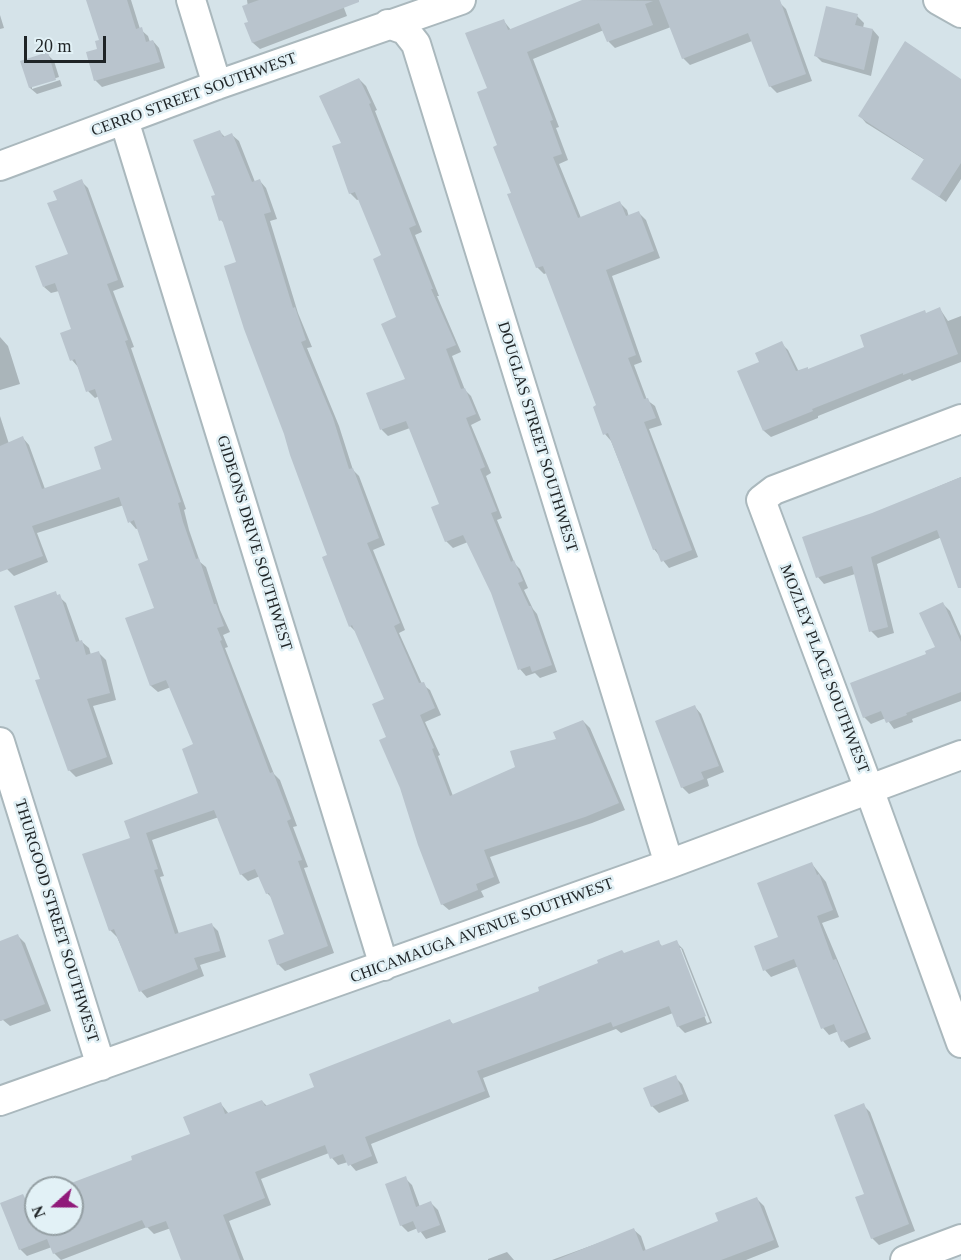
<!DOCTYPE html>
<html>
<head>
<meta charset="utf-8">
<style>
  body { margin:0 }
  #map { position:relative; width:961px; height:1260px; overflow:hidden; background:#d5e3e9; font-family:"Times New Roman",serif }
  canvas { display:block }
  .north { position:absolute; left:24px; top:1176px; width:60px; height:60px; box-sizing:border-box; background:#e2f1f6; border:2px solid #949fa3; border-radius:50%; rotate:249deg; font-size:16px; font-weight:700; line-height:24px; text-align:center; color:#1f2426 }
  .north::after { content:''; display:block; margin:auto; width:21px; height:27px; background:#901a7a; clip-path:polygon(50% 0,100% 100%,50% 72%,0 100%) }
  .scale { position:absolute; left:24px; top:36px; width:82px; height:27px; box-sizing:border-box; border:3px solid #1f2426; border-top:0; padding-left:8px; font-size:18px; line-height:21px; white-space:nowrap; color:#1f2426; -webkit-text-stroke:4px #e2f1f6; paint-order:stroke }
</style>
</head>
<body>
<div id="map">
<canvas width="961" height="1260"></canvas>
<div class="north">N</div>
<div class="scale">20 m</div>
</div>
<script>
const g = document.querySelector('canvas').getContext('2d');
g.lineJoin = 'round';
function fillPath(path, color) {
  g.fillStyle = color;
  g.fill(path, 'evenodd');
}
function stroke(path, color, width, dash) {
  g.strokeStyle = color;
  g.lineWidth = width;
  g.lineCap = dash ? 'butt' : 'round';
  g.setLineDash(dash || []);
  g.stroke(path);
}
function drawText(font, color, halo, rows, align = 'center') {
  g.font = font + ' "Times New Roman",serif';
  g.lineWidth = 5;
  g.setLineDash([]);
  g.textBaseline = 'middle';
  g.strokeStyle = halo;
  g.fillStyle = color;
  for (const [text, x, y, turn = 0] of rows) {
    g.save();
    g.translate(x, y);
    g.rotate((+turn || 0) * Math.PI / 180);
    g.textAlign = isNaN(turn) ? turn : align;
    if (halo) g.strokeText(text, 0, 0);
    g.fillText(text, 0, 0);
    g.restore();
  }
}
const shadow = new Path2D(`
  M 87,0 L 131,0 L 140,29 L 148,36 L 150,42 L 153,41 L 159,48 L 165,68 L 102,87 L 95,80 L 101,41 Z
  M 247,0 L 341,0 L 347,16 L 260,49 L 253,43 Z
  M 585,0 L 774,0 L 779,2 L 786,9 L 812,81 L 777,93 L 770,86 L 752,41 L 690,65 L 683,58 L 671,27 L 615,48 L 609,42 L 604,30 L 533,59 L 559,127 L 556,128 L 568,160 L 559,164 L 581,218 L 620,203 L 627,210 L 629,217 L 639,213 L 646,220 L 660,258 L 612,276 L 642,362 L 634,365 L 647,400 L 655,406 L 662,425 L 649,429 L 698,557 L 669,568 L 654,549 L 611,441 L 605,434 L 597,406 L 547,273 L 544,274 L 537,267 L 499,146 L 488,89 L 503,20 L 511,30 Z
  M 0,15 L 4,28 L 0,29 Z
  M 857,16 L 864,23 L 863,28 L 873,30 L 879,37 L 871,76 L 822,62 L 815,55 Z
  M 47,54 L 54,61 L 59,77 L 32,86 L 32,89 L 60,80 L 62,86 L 37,94 L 30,88 L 22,62 Z
  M 359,79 L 366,86 L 377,110 L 375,111 L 422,232 L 415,235 L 439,296 L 437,296 L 461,352 L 452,356 L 465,390 L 471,396 L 481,420 L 471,425 L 491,473 L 486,476 L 502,518 L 497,520 L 515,564 L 520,569 L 528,588 L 524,590 L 533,609 L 537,614 L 557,672 L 540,678 L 535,673 L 526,676 L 520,669 L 492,593 L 468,542 L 453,548 L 446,541 L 441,505 L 410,428 L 388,436 L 382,430 L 368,394 L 407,380 L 398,318 L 383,256 L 360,199 L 357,200 L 350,193 L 343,144 Z
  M 961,81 L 961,179 L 946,202 L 913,178 L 925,160 L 866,123 L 860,116 Z
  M 220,132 L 225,137 L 232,135 L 239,141 L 255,182 L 260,181 L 266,188 L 277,219 L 270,221 L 298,313 L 312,347 L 307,348 L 339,426 L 353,470 L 359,476 L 385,545 L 373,550 L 405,630 L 399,633 L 422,684 L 430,690 L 441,715 L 425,722 L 440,755 L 438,756 L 453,796 L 517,768 L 583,721 L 590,728 L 625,810 L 592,823 L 490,857 L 500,883 L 481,891 L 484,897 L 449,910 L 442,904 L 388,738 L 386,700 L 356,632 L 350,626 L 238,263 L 225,224 L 221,220 L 217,195 Z
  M 81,181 L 88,188 L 124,287 L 113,291 L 134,347 L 131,348 L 186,509 L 184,510 L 189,530 L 200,562 L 206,567 L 220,610 L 230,632 L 223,635 L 228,647 L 225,648 L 274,774 L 280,780 L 297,826 L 293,827 L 308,867 L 304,868 L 334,953 L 285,971 L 278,964 L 286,935 L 273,899 L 267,893 L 260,876 L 248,881 L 241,874 L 219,817 L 152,840 L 164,876 L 160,877 L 179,934 L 211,924 L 218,931 L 226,957 L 200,965 L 204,976 L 147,998 L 141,991 L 117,937 L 110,930 L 132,839 L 200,794 L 195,745 L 171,687 L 158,692 L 151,686 L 156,609 L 150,561 L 139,528 L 136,529 L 130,522 L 124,505 L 37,533 L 48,562 L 14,576 L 7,569 L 0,548 L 0,416 L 9,444 L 23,438 L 29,445 L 45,489 L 103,470 L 114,441 L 99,396 L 95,398 L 88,391 L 78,367 L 72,360 L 62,334 L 73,330 L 59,291 L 51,293 L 44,287 L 70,254 L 59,200 Z
  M 940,309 L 948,321 L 961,316 L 961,362 L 912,381 L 910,379 L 818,416 L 818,418 L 771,437 L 764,431 L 761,363 L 781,343 L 788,350 L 799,372 L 809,370 L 865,348 L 927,314 Z
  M 0,337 L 8,346 L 20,384 L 0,390 Z
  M 961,477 L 961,536 L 942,537 L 877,564 L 894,633 L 878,638 L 871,631 L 855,574 L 824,584 L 818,577 L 873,514 Z
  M 55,593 L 66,603 L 80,642 L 82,642 L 89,648 L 91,655 L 99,653 L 106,660 L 116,700 L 93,706 L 113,764 L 76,777 L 69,770 L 42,680 Z
  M 943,604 L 950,611 L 961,636 L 961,701 L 912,719 L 913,722 L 894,729 L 886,718 L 871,724 L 864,717 L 937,648 Z
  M 695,707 L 701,714 L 724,772 L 707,779 L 709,786 L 689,794 L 682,787 Z
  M 812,864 L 826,882 L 839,917 L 822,923 L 871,1039 L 849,1048 L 843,1041 L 839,1031 L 829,1035 L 823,1028 L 799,966 L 771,977 L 765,970 Z
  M 18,936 L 25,943 L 51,1011 L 10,1026 L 3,1020 L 0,1021 L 0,943 Z
  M 658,942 L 663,947 L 676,942 L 683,949 L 712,1023 L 685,1033 L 678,1026 L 673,1013 L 621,1033 L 616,1029 L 483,1078 L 490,1097 L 371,1144 L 378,1163 L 356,1171 L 348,1162 L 338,1165 L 332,1158 L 329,1153 L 261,1179 L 271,1205 L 229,1221 L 244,1260 L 203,1260 L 171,1228 L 154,1234 L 147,1227 L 61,1260 L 54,1253 L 52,1247 L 27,1256 L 20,1249 L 26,1200 L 36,1196 L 36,1224 L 72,1224 L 72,1188 L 63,1188 L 134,1160 L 191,1135 L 221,1104 L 229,1114 L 262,1101 L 267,1106 L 316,1088 L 450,1021 L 454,1025 L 541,992 ZM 678,948 L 681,948 L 710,1022 L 707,1023 Z
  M 675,1077 L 682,1084 L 689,1101 L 659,1113 L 652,1106 Z
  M 863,1105 L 870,1112 L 915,1231 L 879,1245 L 872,1238 L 866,1195 Z
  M 405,1178 L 412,1185 L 420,1207 L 431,1203 L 438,1210 L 446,1232 L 426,1239 L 418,1228 L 408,1232 L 401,1225 Z
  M 757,1199 L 764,1206 L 779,1247 L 746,1260 L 552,1260 L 634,1230 L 641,1236 L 646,1251 L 720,1222 Z
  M 507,1252 L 514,1260 L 488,1260 L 488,1259 Z`);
const building = new Path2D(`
  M 86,0 L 127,0 L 136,29 L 142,27 L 146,42 L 153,40 L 160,62 L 94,81 L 86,52 L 97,49 L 95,41 L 99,40 Z
  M 259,0 L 359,0 L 359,2 L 252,43 L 244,23 L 248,22 L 242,6 Z
  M 582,0 L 653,1 L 645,4 L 653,25 L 607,42 L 599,23 L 527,52 L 553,120 L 550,121 L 562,154 L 553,157 L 578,218 L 620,201 L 626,216 L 639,211 L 654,251 L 606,270 L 636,355 L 628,358 L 644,399 L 648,398 L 656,418 L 644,422 L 692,550 L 661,562 L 656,549 L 653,550 L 608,433 L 603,435 L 593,407 L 596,405 L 543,266 L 536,268 L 507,194 L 511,193 L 493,147 L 497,145 L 477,92 L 487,88 L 465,33 L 504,19 L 508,30 Z
  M 659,0 L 780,0 L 806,74 L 769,87 L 748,33 L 682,59 Z
  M 826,6 L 858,14 L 855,25 L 873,29 L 864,70 L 814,56 Z
  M 905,41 L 961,79 L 961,163 L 939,197 L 911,179 L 924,159 L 858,116 Z
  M 48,52 L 56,80 L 29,88 L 20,61 Z
  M 359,78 L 371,103 L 369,104 L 416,225 L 409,228 L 433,289 L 431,289 L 456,345 L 446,349 L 461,389 L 465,388 L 476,414 L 466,418 L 485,467 L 480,469 L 497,511 L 491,513 L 511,562 L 514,560 L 523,581 L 518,583 L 529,606 L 531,606 L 552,665 L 532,672 L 530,666 L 518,670 L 491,593 L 463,535 L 445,542 L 431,507 L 439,504 L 406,421 L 380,430 L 366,393 L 405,379 L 381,324 L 396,317 L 373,259 L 381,255 L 355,192 L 349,194 L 332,146 L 341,143 L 319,96 Z
  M 220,130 L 223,137 L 232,133 L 252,182 L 260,179 L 271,212 L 264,214 L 293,308 L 295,307 L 306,340 L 301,342 L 333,418 L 349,469 L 353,468 L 379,538 L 367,543 L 400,623 L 394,626 L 419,683 L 424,682 L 435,708 L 420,715 L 434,748 L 432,749 L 450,796 L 515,767 L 510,751 L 556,739 L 553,732 L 583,720 L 619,803 L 585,817 L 484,850 L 494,877 L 476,884 L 478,890 L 441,905 L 418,845 L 400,788 L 379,740 L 386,737 L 372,704 L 384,699 L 352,625 L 349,627 L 322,557 L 327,555 L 290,455 L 284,434 L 244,329 L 224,266 L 236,262 L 222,220 L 219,221 L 211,196 L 215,195 L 193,140 Z
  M 82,179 L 118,280 L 107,284 L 128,340 L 125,341 L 181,502 L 178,503 L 183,522 L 196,559 L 199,558 L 214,604 L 216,604 L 224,626 L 217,628 L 222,640 L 220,641 L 270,773 L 273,772 L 291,819 L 287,821 L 302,860 L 298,861 L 328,946 L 277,965 L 268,940 L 284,934 L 269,893 L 266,894 L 255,869 L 240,875 L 214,810 L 146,833 L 158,869 L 154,870 L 175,934 L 212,923 L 220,951 L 194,958 L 198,969 L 139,992 L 114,929 L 109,931 L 82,854 L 130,838 L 124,821 L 198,793 L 182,749 L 193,744 L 166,680 L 150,686 L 125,618 L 154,608 L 138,564 L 148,560 L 134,520 L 128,523 L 119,497 L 32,526 L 43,556 L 0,572 L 0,446 L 23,436 L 42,489 L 101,469 L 94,447 L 112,440 L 95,389 L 86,392 L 75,359 L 70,361 L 60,333 L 71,329 L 55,283 L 43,287 L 35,266 L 68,254 L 47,203 L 57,200 L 53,191 Z
  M 940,307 L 958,354 L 903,375 L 903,373 L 812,409 L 813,411 L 763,431 L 737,371 L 759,362 L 755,353 L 782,341 L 796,371 L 808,367 L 808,369 L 864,347 L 860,335 L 925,310 L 926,313 Z
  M 961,477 L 961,588 L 958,588 L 937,530 L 871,557 L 888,627 L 869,632 L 852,566 L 816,578 L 802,537 L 872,513 Z
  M 56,591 L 57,595 L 60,594 L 76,642 L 82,640 L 86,655 L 99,651 L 110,693 L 87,699 L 107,757 L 68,771 L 35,680 L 40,679 L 14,606 Z
  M 943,602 L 961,642 L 961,692 L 906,713 L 907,715 L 886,723 L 881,711 L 863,718 L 850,683 L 926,654 L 925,651 L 935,647 L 919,613 Z
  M 695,705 L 719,766 L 701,772 L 704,779 L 681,788 L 655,721 Z
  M 812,862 L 817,875 L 819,874 L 833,910 L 817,916 L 833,960 L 836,959 L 866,1032 L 841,1042 L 834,1024 L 821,1029 L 794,959 L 763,971 L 754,946 L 778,937 L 757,883 Z
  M 18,934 L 45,1004 L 0,1021 L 0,941 Z
  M 659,940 L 661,946 L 677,940 L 706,1016 L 677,1027 L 669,1006 L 613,1027 L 611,1022 L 477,1071 L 485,1091 L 365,1137 L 372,1156 L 348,1166 L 343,1154 L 330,1159 L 325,1145 L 255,1172 L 265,1198 L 223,1215 L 240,1260 L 181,1260 L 166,1221 L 146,1228 L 142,1220 L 53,1254 L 47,1239 L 19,1250 L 0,1203 L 23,1194 L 25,1198 L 36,1194 L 36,1224 L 72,1224 L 72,1188 L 58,1188 L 132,1160 L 131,1156 L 190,1134 L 183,1117 L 221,1102 L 225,1114 L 262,1100 L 265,1106 L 314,1087 L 309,1074 L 450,1019 L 452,1024 L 539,991 L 538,987 L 598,963 L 597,960 L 622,950 L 624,953 Z
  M 676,1075 L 683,1094 L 651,1107 L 643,1088 Z
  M 864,1103 L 909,1224 L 871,1239 L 855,1197 L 864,1194 L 834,1115 Z
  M 406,1176 L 416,1207 L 431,1201 L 440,1225 L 418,1233 L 413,1221 L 400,1226 L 385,1184 Z
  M 757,1197 L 774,1240 L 721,1260 L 556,1260 L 634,1228 L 643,1251 L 718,1221 L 715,1213 Z`);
const street = new Path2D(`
  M 191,0 L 217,85
  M 938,0 L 961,13
  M 388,24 L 405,30 L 416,44 L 669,864
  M 124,120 L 384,966
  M 0,166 L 217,85 L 461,0
  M 961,419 L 774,490 L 761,500 L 869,789 L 961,1043
  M 0,742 L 101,1066
  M 0,1101 L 669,864 L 961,755
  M 905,1260 L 961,1239`);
const streetNames = [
  ["CERRO STREET SOUTHWEST",194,95,-20],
  ["DOUGLAS STREET SOUTHWEST",537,437,73],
  ["GIDEONS DRIVE SOUTHWEST",254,543,73],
  ["MOZLEY PLACE SOUTHWEST",824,669,69],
  ["THURGOOD STREET SOUTHWEST",56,921,73],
  ["CHICAMAUGA AVENUE SOUTHWEST",482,931,-20]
];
fillPath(shadow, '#0003');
fillPath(building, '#b9c4cd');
stroke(street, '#aab8bd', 32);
stroke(street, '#fff', 28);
drawText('16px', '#1f2426', '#e2f1f6', streetNames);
</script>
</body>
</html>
